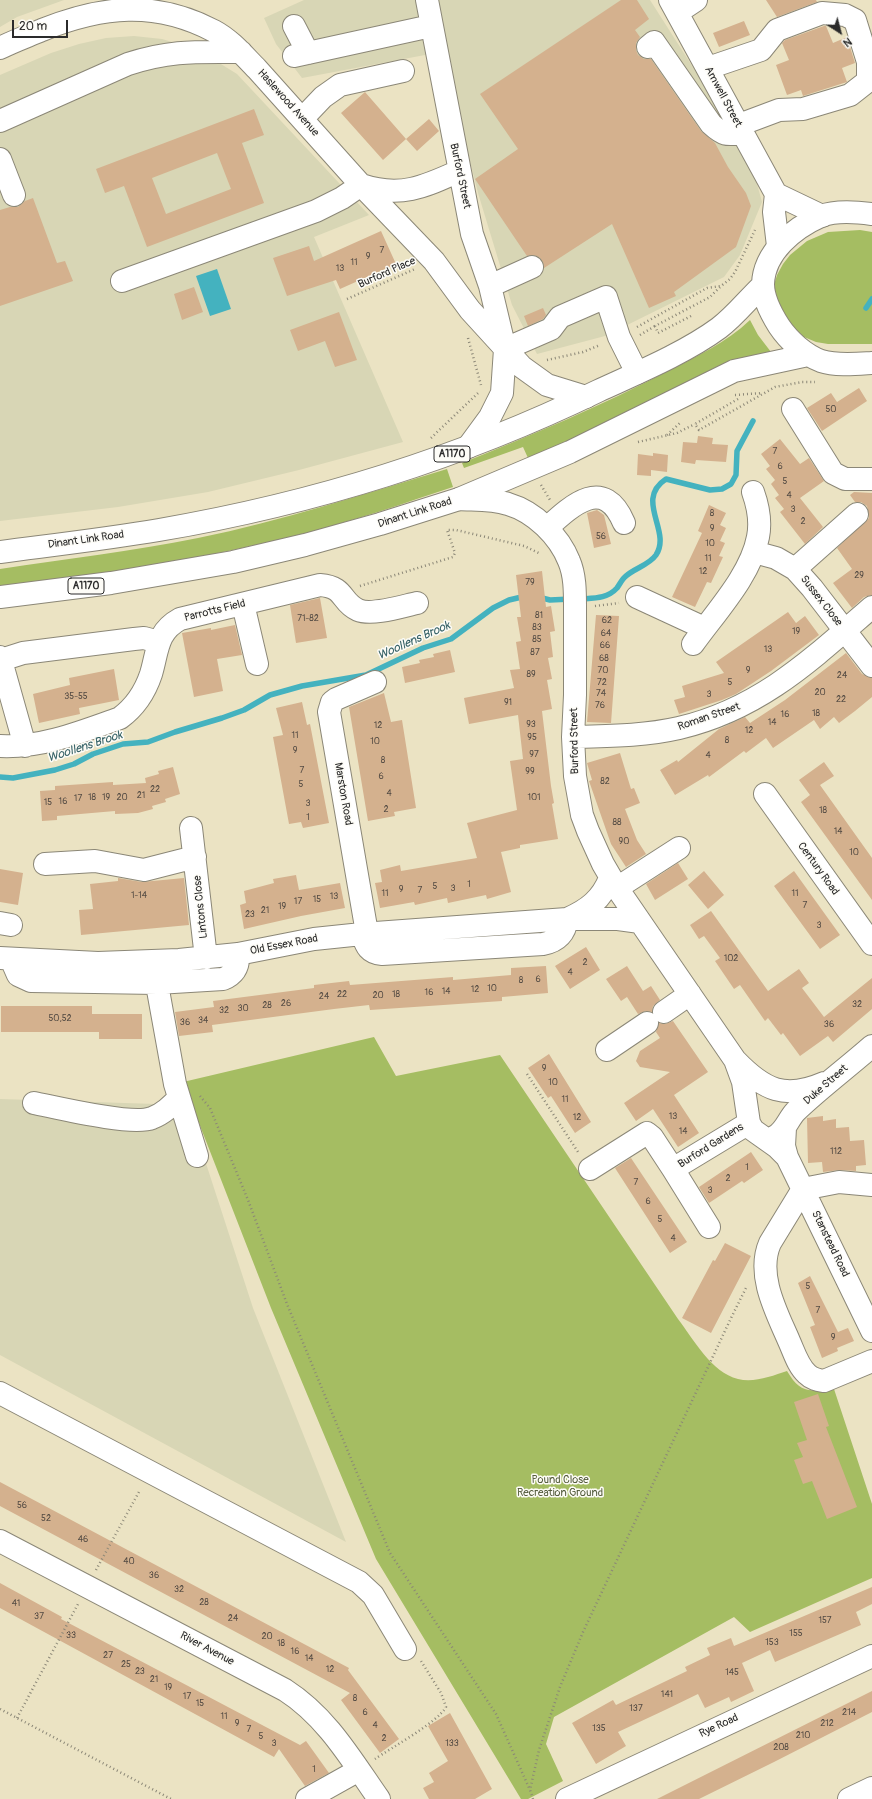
<!DOCTYPE html>
<html>
<head>
<meta charset="utf-8">
<style>
  body { margin:0 }
  #map { position:relative; width:872px; height:1799px; overflow:hidden; background:#ebe3c3; font-family:Pangolin,sans-serif }
  canvas { display:block }
  .north { position:absolute; left:820px; top:12px; width:40px; height:40px; -webkit-text-stroke:3px #fdfcf7; paint-order:stroke; rotate:144deg; font-size:11px; font-weight:700; line-height:16px; text-align:center; color:#2b2b2b }
  .north::after { content:''; display:block; margin:auto; width:14px; height:18px; background:#2b2b2b; clip-path:polygon(50% 0,100% 100%,50% 72%,0 100%) }
  .scale { position:absolute; left:12px; top:20px; width:56px; height:18px; box-sizing:border-box; border:2px solid #2b2b2b; border-top:0; padding-left:5px; font-size:12px; line-height:14px; white-space:nowrap; color:#2b2b2b; -webkit-text-stroke:3px #fdfcf7; paint-order:stroke }
</style>
</head>
<body>
<div id="map">
<canvas width="872" height="1799"></canvas>
<div class="north">N</div>
<div class="scale">20 m</div>
</div>
<script>
const g = document.querySelector('canvas').getContext('2d');
g.lineJoin = 'round';
function fillPath(path, color) {
  g.fillStyle = color;
  g.fill(path, 'evenodd');
}
function stroke(path, color, width, dash) {
  g.strokeStyle = color;
  g.lineWidth = width;
  g.lineCap = dash ? 'butt' : 'round';
  g.setLineDash(dash || []);
  g.stroke(path);
}
function drawText(font, color, halo, rows, align = 'center') {
  g.font = font + ' Pangolin,sans-serif';
  g.lineWidth = 3;
  g.setLineDash([]);
  g.textBaseline = 'middle';
  g.strokeStyle = halo;
  g.fillStyle = color;
  for (const [text, x, y, turn = 0] of rows) {
    g.save();
    g.translate(x, y);
    g.rotate((+turn || 0) * Math.PI / 180);
    g.textAlign = isNaN(turn) ? turn : align;
    if (halo) g.strokeText(text, 0, 0);
    g.fillText(text, 0, 0);
    g.restore();
  }
}
const built = new Path2D(`
  M 0,0 L 64,0 L 17,17 L 0,27 Z
  M 304,0 L 650,0 L 749,155 L 762,202 L 740,255 L 724,277 L 605,336 L 537,354 L 512,305 L 478,193 L 452,90 L 445,49 L 425,55 L 302,78 L 276,44 L 264,18 Z
  M 134,36 L 162,39 L 179,44 L 216,61 L 237,74 L 369,215 L 314,237 L 403,442 L 299,470 L 208,492 L 118,507 L 0,521 L 0,75 L 51,53 L 79,44 L 106,38 Z
  M 0,1099 L 187,1105 L 253,1308 L 346,1542 L 0,1355 Z`);
const green = new Path2D(`
  M 860,230 L 872,232 L 872,344 L 828,344 L 816,342 L 804,337 L 786,320 L 776,298 L 774,285 L 777,275 L 783,264 L 790,255 L 807,241 L 828,232 Z
  M 750,320 L 758,335 L 771,352 L 723,365 L 588,432 L 528,458 L 523,447 L 464,468 L 462,463 C 532,435 601,406 668,371 C 697,356 726,343 750,320 Z
  M 447,469 L 453,487 C 405,503 356,520 306,533 C 206,558 103,576 0,588 L 0,569 C 66,559 132,551 198,538 C 282,521 364,494 447,469 Z
  M 374,1037 L 396,1076 L 500,1055 L 678,1319 C 694,1340 711,1372 738,1379 C 754,1383 772,1376 787,1371 C 800,1393 809,1393 833,1386 L 872,1504 L 872,1578 L 750,1632 L 734,1617 L 554,1717 L 546,1744 L 563,1781 L 528,1799 L 521,1799 L 376,1559 L 271,1308 L 183,1082 Z`);
const water = new Path2D(`
  M 217,269 L 231,309 L 210,316 L 196,276 Z`);
const stream = new Path2D(`
  M 866,308 L 872,299
  M 538,597 L 550,600 L 571,599
  M 580,599 C 594,598 607,599 617,588 C 620,584 622,579 626,576 C 635,568 649,565 656,555 C 672,531 634,500 666,479 L 710,490 L 722,489 L 731,484 L 736,475 L 737,451 L 753,421
  M 0,777 L 13,778 L 55,770 L 74,764 L 93,754 L 123,744 L 148,742 L 175,732 L 222,718 L 244,710 L 270,695 L 302,686 L 366,675 L 423,648 L 451,639 L 493,608 L 509,600 L 526,596`);
const building = new Path2D(`
  M 621,0 L 637,0 L 649,19 L 635,30 L 640,37 L 636,43 L 636,50 L 638,55 L 644,59 L 651,59 L 701,131 L 715,143 L 728,167 L 746,193 L 751,206 L 736,247 L 674,292 L 676,296 L 649,308 L 612,224 L 544,268 L 543,262 L 539,257 L 533,255 L 527,256 L 475,179 L 518,149 L 480,94 Z
  M 766,0 L 816,0 L 817,2 L 777,17 Z
  M 744,21 L 750,35 L 719,47 L 713,33 Z
  M 824,26 L 826,26 L 833,43 L 847,37 L 855,63 L 842,68 L 847,82 L 803,96 L 801,90 L 787,95 L 776,65 L 789,60 L 782,43 L 785,40 Z
  M 365,92 L 406,139 L 383,160 L 341,113 Z
  M 254,109 L 264,135 L 242,143 L 264,203 L 147,247 L 124,186 L 105,193 L 96,169 ZM 217,153 L 231,189 L 166,214 L 152,178 Z
  M 429,119 L 439,131 L 417,151 L 406,139 Z
  M 33,198 L 57,263 L 65,261 L 73,281 L 0,306 L 0,210 L 10,207 L 18,207 L 25,201 Z
  M 381,231 L 396,264 L 340,289 L 336,280 L 287,296 L 273,258 L 309,246 L 314,261 Z
  M 194,287 L 203,312 L 182,320 L 174,294 Z
  M 543,308 L 546,315 L 543,319 L 528,326 L 524,316 Z
  M 339,312 L 357,360 L 335,367 L 325,341 L 298,351 L 290,330 Z
  M 859,388 L 867,401 L 822,431 L 807,408 L 831,393 L 837,402 Z
  M 698,436 L 713,438 L 712,444 L 728,445 L 726,462 L 696,460 L 695,464 L 681,462 L 683,442 L 697,443 Z
  M 780,439 L 800,464 L 809,458 L 824,481 L 800,498 L 823,527 L 805,544 L 780,512 L 784,509 L 775,498 L 779,495 L 771,484 L 775,480 L 766,469 L 770,466 L 761,454 Z
  M 653,453 L 668,455 L 667,472 L 651,470 L 651,476 L 637,475 L 638,454 L 653,456 Z
  M 854,492 L 872,493 L 872,595 L 864,597 L 852,608 L 833,583 L 852,569 L 837,548 L 869,518 L 867,506 L 861,502 L 855,502 L 850,495 Z
  M 709,505 L 726,513 L 720,525 L 726,528 L 720,541 L 725,543 L 719,556 L 723,557 L 711,583 L 707,582 L 695,607 L 672,597 L 702,533 L 698,531 Z
  M 597,510 L 604,515 L 611,544 L 594,548 L 587,513 Z
  M 542,571 L 546,607 L 551,606 L 555,631 L 550,632 L 553,657 L 548,658 L 552,679 L 547,680 L 552,709 L 542,711 L 551,786 L 554,803 L 552,804 L 558,839 L 520,845 L 520,848 L 501,852 L 511,892 L 487,899 L 486,895 L 448,903 L 447,898 L 415,905 L 414,902 L 380,908 L 375,883 L 382,882 L 380,870 L 400,865 L 401,871 L 477,858 L 467,823 L 517,810 L 510,761 L 523,759 L 518,715 L 469,724 L 464,698 L 514,688 L 510,670 L 520,669 L 516,642 L 521,641 L 517,617 L 521,617 L 516,575 Z
  M 320,598 L 327,638 L 296,643 L 290,605 Z
  M 788,612 L 796,623 L 805,616 L 819,635 L 771,671 L 736,694 L 722,700 L 679,714 L 674,700 L 685,697 L 682,686 L 724,673 L 716,662 Z
  M 596,615 L 619,616 L 611,723 L 587,722 Z
  M 235,625 L 242,655 L 217,659 L 223,691 L 194,697 L 182,633 L 211,628 L 211,630 Z
  M 450,650 L 455,672 L 405,683 L 402,667 L 420,663 L 419,660 L 434,657 L 433,654 Z
  M 846,653 L 862,674 L 872,678 L 872,697 L 855,711 L 839,723 L 834,717 L 820,729 L 814,720 L 773,748 L 766,738 L 746,753 L 744,751 L 709,777 L 708,775 L 675,795 L 660,770 L 677,760 L 678,762 L 719,729 L 745,717 L 750,723 L 785,700 Z
  M 114,669 L 119,700 L 79,708 L 80,714 L 39,723 L 33,694 L 70,685 L 69,678 Z
  M 384,693 L 391,722 L 402,720 L 416,808 L 394,812 L 395,816 L 368,821 L 349,707 Z
  M 302,702 L 307,725 L 310,724 L 329,823 L 303,828 L 301,822 L 289,824 L 273,737 L 283,735 L 276,708 Z
  M 620,753 L 631,789 L 634,788 L 640,803 L 625,809 L 637,840 L 646,854 L 626,867 L 611,844 L 589,781 L 592,780 L 587,763 Z
  M 824,762 L 834,776 L 820,785 L 872,858 L 872,900 L 801,802 L 810,795 L 799,780 Z
  M 173,767 L 180,794 L 165,799 L 166,802 L 152,806 L 153,809 L 138,813 L 115,814 L 115,811 L 57,816 L 57,820 L 42,821 L 40,791 L 55,790 L 55,786 L 113,782 L 113,785 L 146,783 L 145,778 L 159,774 L 158,771 Z
  M 678,863 L 688,879 L 655,900 L 646,884 Z
  M 0,869 L 23,873 L 18,905 L 0,902 Z
  M 704,871 L 724,895 L 708,909 L 688,885 Z
  M 794,871 L 840,935 L 820,949 L 774,886 Z
  M 296,875 L 299,890 L 340,883 L 345,908 L 301,916 L 244,929 L 240,905 L 246,903 L 244,891 L 274,883 L 273,879 Z
  M 118,878 L 142,882 L 184,878 L 189,925 L 81,935 L 79,910 L 93,909 L 90,884 L 118,881 Z
  M 711,911 L 768,991 L 799,969 L 809,983 L 802,988 L 824,1017 L 872,978 L 872,1009 L 833,1042 L 828,1036 L 800,1056 L 783,1033 L 781,1035 L 768,1018 L 765,1021 L 740,985 L 734,989 L 715,961 L 720,958 L 704,936 L 699,939 L 690,925 Z
  M 586,947 L 600,970 L 570,989 L 555,966 Z
  M 546,966 L 548,993 L 502,997 L 502,1001 L 370,1010 L 369,1005 L 334,1009 L 212,1025 L 213,1032 L 179,1036 L 175,1012 L 214,1007 L 213,1001 L 314,988 L 314,985 L 349,981 L 350,985 L 453,977 L 453,980 L 511,975 L 511,968 Z
  M 627,966 L 643,991 L 651,986 L 660,1000 L 653,1006 L 652,1012 L 646,1011 L 638,1014 L 627,997 L 621,1001 L 606,979 Z
  M 1,1006 L 92,1006 L 92,1014 L 142,1014 L 142,1039 L 99,1039 L 99,1032 L 1,1032 Z
  M 673,1021 L 708,1072 L 674,1095 L 699,1133 L 678,1147 L 653,1109 L 636,1121 L 624,1103 L 670,1072 L 640,1067 L 636,1061 L 640,1051 L 660,1038 L 656,1032 L 659,1023 L 665,1024 Z
  M 549,1054 L 591,1122 L 575,1133 L 551,1096 L 548,1098 L 528,1068 Z
  M 823,1116 L 823,1121 L 836,1119 L 836,1128 L 849,1127 L 850,1141 L 864,1140 L 866,1165 L 856,1166 L 856,1171 L 840,1170 L 823,1172 L 822,1162 L 808,1163 L 807,1118 Z
  M 751,1152 L 763,1170 L 744,1183 L 742,1181 L 709,1203 L 699,1187 Z
  M 631,1158 L 687,1242 L 670,1253 L 615,1168 Z
  M 725,1243 L 751,1256 L 711,1333 L 682,1318 L 713,1260 L 715,1261 Z
  M 810,1276 L 838,1332 L 848,1328 L 854,1341 L 837,1348 L 838,1351 L 822,1358 L 810,1327 L 815,1325 L 798,1283 Z
  M 818,1394 L 829,1426 L 826,1427 L 857,1507 L 827,1519 L 812,1481 L 803,1484 L 794,1460 L 803,1457 L 797,1443 L 807,1440 L 794,1402 Z
  M 0,1482 L 349,1668 L 348,1670 L 399,1739 L 380,1753 L 341,1700 L 350,1693 L 0,1506 Z
  M 0,1583 L 62,1617 L 61,1619 L 300,1745 L 306,1741 L 329,1773 L 305,1786 L 279,1749 L 274,1757 L 0,1608 Z
  M 872,1587 L 872,1604 L 856,1612 L 861,1625 L 775,1662 L 770,1650 L 742,1663 L 754,1691 L 731,1702 L 729,1697 L 705,1708 L 698,1694 L 665,1710 L 618,1732 L 626,1746 L 596,1764 L 572,1723 L 613,1700 L 616,1705 L 687,1671 L 685,1667 L 710,1655 L 707,1648 L 731,1638 L 734,1646 Z
  M 872,1691 L 872,1712 L 774,1762 L 699,1799 L 657,1799 Z
  M 450,1713 L 492,1789 L 475,1799 L 429,1799 L 423,1788 L 434,1782 L 429,1773 L 448,1761 L 428,1726 Z`);
const path = new Path2D(`
  M 347,299 L 415,269
  M 691,316 L 658,333 L 655,326 L 710,297 L 721,286
  M 637,327 L 707,288 L 721,286 L 730,279 L 735,272 L 755,230
  M 640,335 L 655,326
  M 468,338 L 481,385
  M 547,360 L 583,352 L 600,345
  M 735,395 L 762,393
  M 738,399 L 695,424 L 699,430 L 775,387 L 802,382 L 815,382
  M 667,435 L 681,422
  M 431,438 L 478,393
  M 638,442 L 677,433 L 695,424
  M 541,485 L 550,500
  M 360,586 L 453,557 L 455,553 L 447,530 L 456,530 L 524,546 L 541,554
  M 595,606 L 619,603
  M 527,1074 L 578,1152
  M 200,1096 L 210,1108 L 248,1200 L 287,1304 L 390,1553 L 496,1714 L 530,1790
  M 96,1570 L 140,1490
  M 0,1709 L 171,1799
  M 17,1718 L 78,1604
  M 375,1759 C 391,1748 438,1722 446,1707 L 441,1693 L 421,1661
  M 533,1799 L 530,1790 L 539,1750 L 560,1687 L 583,1632 L 732,1316 L 747,1286`);
const minor = new Path2D(`
  M 427,0 L 472,234 L 490,286 L 505,349 L 502,393 L 490,417 L 468,447
  M 670,0 L 776,194 L 774,212 L 778,246
  M 678,12 L 696,0
  M 294,26 L 308,53
  M 648,47 L 654,42 L 711,124 C 724,136 727,135 743,133
  M 0,48 C 14,41 28,36 42,30 C 102,6 155,0 214,31 C 231,40 244,56 257,69 L 361,185 L 434,261 L 470,310 L 522,367 L 547,385 L 586,397
  M 294,56 L 431,26
  M 708,68 L 761,50 L 777,30 L 822,13 L 845,15 L 855,20 L 868,62 L 868,81 L 850,95 L 803,109 L 779,110 L 739,125
  M 303,118 L 323,97 L 340,85 L 403,71
  M 0,121 L 128,64 C 171,50 197,52 241,52
  M 0,159 L 14,195
  M 776,194 L 822,216
  M 122,281 L 316,211 L 342,198 L 361,185 C 400,198 424,187 459,171
  M 490,286 L 532,267
  M 505,349 L 551,329 L 560,317 L 606,297 L 619,337 L 637,373
  M 793,409 L 833,473 L 845,479 L 872,479
  M 459,499 C 475,500 493,499 508,504 C 535,512 559,536 569,561 C 575,575 575,591 575,607 L 575,695 L 573,737 L 575,776 L 582,815 L 588,831 L 603,864 L 617,888 L 735,1060 L 743,1082 L 749,1123 L 753,1130 L 777,1147 L 787,1157
  M 547,528 C 573,504 604,476 624,523
  M 754,552 L 776,558 L 795,569 L 812,588 L 872,666
  M 795,569 L 857,514
  M 637,597 L 704,628
  M 243,604 L 257,664
  M 693,644 C 715,613 751,575 758,537 C 761,522 758,506 753,492
  M 0,657 L 25,746
  M 1,660 L 23,653 L 134,639 L 144,638 L 159,642
  M 573,737 C 608,736 644,736 679,728 C 760,709 811,660 872,607
  M 0,746 C 41,748 81,732 120,718 C 135,707 145,692 151,674 C 158,651 156,632 180,619 L 320,585 C 346,587 340,602 358,610 C 372,616 403,606 417,603
  M 765,794 L 872,944
  M 191,828 L 206,958
  M 45,864 L 95,861 L 144,870 L 195,857
  M 617,888 L 679,848
  M 567,919 C 588,910 602,899 610,878
  M 0,923 L 11,925
  M 367,933 L 329,712 L 332,702 L 336,699 L 375,682
  M 362,934 C 366,945 368,953 382,954 L 543,944 C 558,941 565,934 567,919
  M 0,958 L 98,963 L 179,960 L 238,954 L 314,939 L 362,934 L 567,919 L 618,919 L 640,922
  M 11,959 L 18,975 L 31,981 L 157,983 L 223,979 C 235,974 239,967 238,954
  M 154,968 L 175,1084 L 197,1156
  M 664,1012 L 690,994
  M 607,1050 L 647,1023
  M 736,1061 C 764,1090 785,1100 824,1083
  M 34,1103 C 59,1108 132,1126 152,1118 C 163,1114 171,1106 179,1098
  M 785,1128 L 784,1146 L 787,1157 L 872,1331
  M 774,1137 C 785,1132 788,1119 796,1111 C 820,1088 847,1068 872,1046
  M 590,1169 L 647,1133 L 652,1137 L 673,1169
  M 872,1185 L 839,1182 L 803,1189 L 770,1243 C 756,1275 777,1313 789,1341 C 794,1352 798,1366 807,1374 C 812,1379 817,1380 824,1381 L 872,1361
  M 709,1227 L 673,1169 L 749,1123
  M 0,1393 L 359,1582 L 373,1595 L 405,1649
  M 0,1541 L 285,1690 C 327,1717 351,1759 379,1799
  M 307,1799 L 359,1770
  M 567,1799 L 872,1656
  M 849,1799 L 872,1788`);
const major = new Path2D(`
  M 872,214 C 857,212 836,210 821,216 C 794,228 764,252 763,284 C 763,299 772,315 779,326 C 789,341 805,355 821,361 C 836,366 856,364 872,363
  M 0,552 C 53,545 106,539 159,530 C 311,504 460,458 598,391 C 637,373 685,353 719,328 C 735,316 748,299 763,285
  M 0,597 L 111,583 L 233,562 L 305,545 L 380,524 L 459,499 L 570,452 L 734,371 L 808,355`);
const numberNames = [
  ["7",382,251],
  ["9",368,257],
  ["11",354,263],
  ["13",340,269],
  ["50",831,410],
  ["7",775,452],
  ["6",780,467],
  ["5",785,482],
  ["4",789,496],
  ["3",793,510],
  ["8",712,514],
  ["2",803,522],
  ["9",712,529],
  ["56",601,537],
  ["10",710,544],
  ["11",708,559],
  ["12",703,572],
  ["29",859,576],
  ["79",530,583],
  ["81",539,616],
  ["71-82",308,619],
  ["62",607,621],
  ["83",537,628],
  ["19",796,632],
  ["64",606,634],
  ["85",537,640],
  ["66",605,646],
  ["13",768,650],
  ["87",535,653],
  ["68",604,659],
  ["70",603,671],
  ["9",748,671],
  ["89",531,675],
  ["24",842,676],
  ["72",602,683],
  ["5",730,683],
  ["20",820,693],
  ["74",601,694],
  ["3",709,695],
  ["35-55",76,697],
  ["22",841,700],
  ["91",508,703],
  ["76",600,706],
  ["18",816,714],
  ["16",785,715],
  ["14",772,723],
  ["93",531,725],
  ["12",378,726],
  ["12",749,731],
  ["11",295,736],
  ["95",532,738],
  ["8",727,741],
  ["10",375,742],
  ["9",295,751],
  ["97",534,755],
  ["4",708,756],
  ["8",383,761],
  ["7",302,771],
  ["99",530,772],
  ["6",381,777],
  ["82",605,782],
  ["5",301,785],
  ["22",155,790],
  ["4",389,794],
  ["21",141,796],
  ["18",92,798],
  ["19",106,798],
  ["20",122,798],
  ["101",534,798],
  ["17",78,799],
  ["16",63,802],
  ["15",48,803],
  ["3",308,804],
  ["2",386,810],
  ["18",823,811],
  ["1",308,818],
  ["88",617,823],
  ["14",838,832],
  ["90",624,842],
  ["10",854,853],
  ["1",469,885],
  ["5",435,887],
  ["3",453,889],
  ["9",401,890],
  ["7",420,891],
  ["11",385,894],
  ["11",795,894],
  ["1-14",139,896],
  ["13",334,897],
  ["15",317,900],
  ["17",298,902],
  ["7",805,906],
  ["19",282,907],
  ["21",265,911],
  ["23",250,915],
  ["3",819,926],
  ["102",731,959],
  ["2",585,963],
  ["4",570,973],
  ["6",538,980],
  ["8",521,981],
  ["10",492,989],
  ["12",475,990],
  ["14",446,992],
  ["16",429,993],
  ["22",342,995],
  ["18",396,995],
  ["20",378,996],
  ["24",324,997],
  ["26",286,1004],
  ["32",857,1005],
  ["28",267,1006],
  ["30",243,1009],
  ["32",224,1011],
  ["50,52",60,1019],
  ["34",203,1021],
  ["36",185,1023],
  ["36",829,1025],
  ["9",544,1069],
  ["10",553,1083],
  ["11",565,1100],
  ["13",673,1117],
  ["12",577,1118],
  ["14",683,1132],
  ["112",836,1152],
  ["1",747,1168],
  ["2",728,1179],
  ["7",636,1183],
  ["3",710,1191],
  ["6",648,1202],
  ["5",660,1220],
  ["4",673,1239],
  ["5",808,1287],
  ["7",818,1311],
  ["9",833,1338],
  ["56",22,1506],
  ["52",46,1519],
  ["46",83,1540],
  ["40",129,1562],
  ["36",154,1576],
  ["32",179,1590],
  ["28",204,1603],
  ["41",16,1604],
  ["37",39,1617],
  ["24",233,1619],
  ["157",825,1621],
  ["155",796,1634],
  ["33",71,1636],
  ["20",267,1637],
  ["153",772,1643],
  ["18",281,1644],
  ["16",295,1652],
  ["27",108,1656],
  ["14",309,1659],
  ["25",126,1665],
  ["12",330,1670],
  ["23",140,1672],
  ["145",732,1673],
  ["21",154,1680],
  ["19",168,1688],
  ["141",667,1695],
  ["17",187,1697],
  ["8",355,1699],
  ["15",200,1704],
  ["137",636,1709],
  ["6",365,1713],
  ["214",849,1713],
  ["11",224,1717],
  ["9",237,1724],
  ["212",827,1724],
  ["4",375,1726],
  ["135",599,1729],
  ["7",249,1730],
  ["210",803,1736],
  ["5",261,1737],
  ["2",384,1739],
  ["3",274,1744],
  ["133",452,1744],
  ["208",781,1748],
  ["1",314,1770]
];
const shields = [
  [452,454,36],
  [86,586,36]
];
const shieldNames = [
  ["A1170",452,454],
  ["A1170",86,586]
];
const streetNames = [
  ["Amwell Street",723,97,62],
  ["Haslewood Avenue",288,103,48],
  ["Burford Street",460,176,78],
  ["Burford Place",387,273,-24],
  ["Dinant Link Road",415,513,-18],
  ["Dinant Link Road",86,540,-8],
  ["Sussex Close",821,601,52],
  ["Parrotts Field",215,611,-14],
  ["Roman Street",709,717,-19],
  ["Burford Street",575,741,-91],
  ["Marston Road",343,794,80],
  ["Century Road",818,869,54],
  ["Lintons Close",201,907,-96],
  ["Old Essex Road",284,945,-11],
  ["Duke Street",826,1085,-41],
  ["Burford Gardens",711,1146,-32],
  ["Stanstead Road",830,1244,64],
  ["River Avenue",207,1649,28],
  ["Rye Road",719,1726,-25]
];
const parkNames = [
  ["Pound Close",560,1480],
  ["Recreation Ground",560,1493]
];
const waterNames = [
  ["Woollens Brook",414,641,-24],
  ["Woollens Brook",85,747,-18]
];
fillPath(built, '#d8d6b5');
fillPath(green, '#a5bd62');
fillPath(water, '#44b2bf');
stroke(stream, '#44b2bf', 5.5);
fillPath(building, '#d4b18e');
stroke(minor, '#8b8777', 24);
stroke(major, '#8b8777', 24);
stroke(path, '#8b8777', 2.5, [1, 3]);
stroke(minor, '#fff', 22);
stroke(major, '#fff', 22);
drawText('9px', '#554c44', null, numberNames);
for (const [x, y, w] of shields) {
  const box = new Path2D();
  box.roundRect(x - w / 2, y - 8, w, 16, 3);
  g.fillStyle = '#fdfcf7';
  g.fill(box);
  stroke(box, '#2b2b2b', 1);
}
drawText('bold 10px', '#2b2b2b', null, shieldNames);
drawText('11px', '#2b2b2b', '#fdfcf7', streetNames);
drawText('11px', '#565e3e', '#fdfcf7', parkNames);
drawText('italic 12px', '#356166', '#fdfcf7', waterNames);
</script>
</body>
</html>
